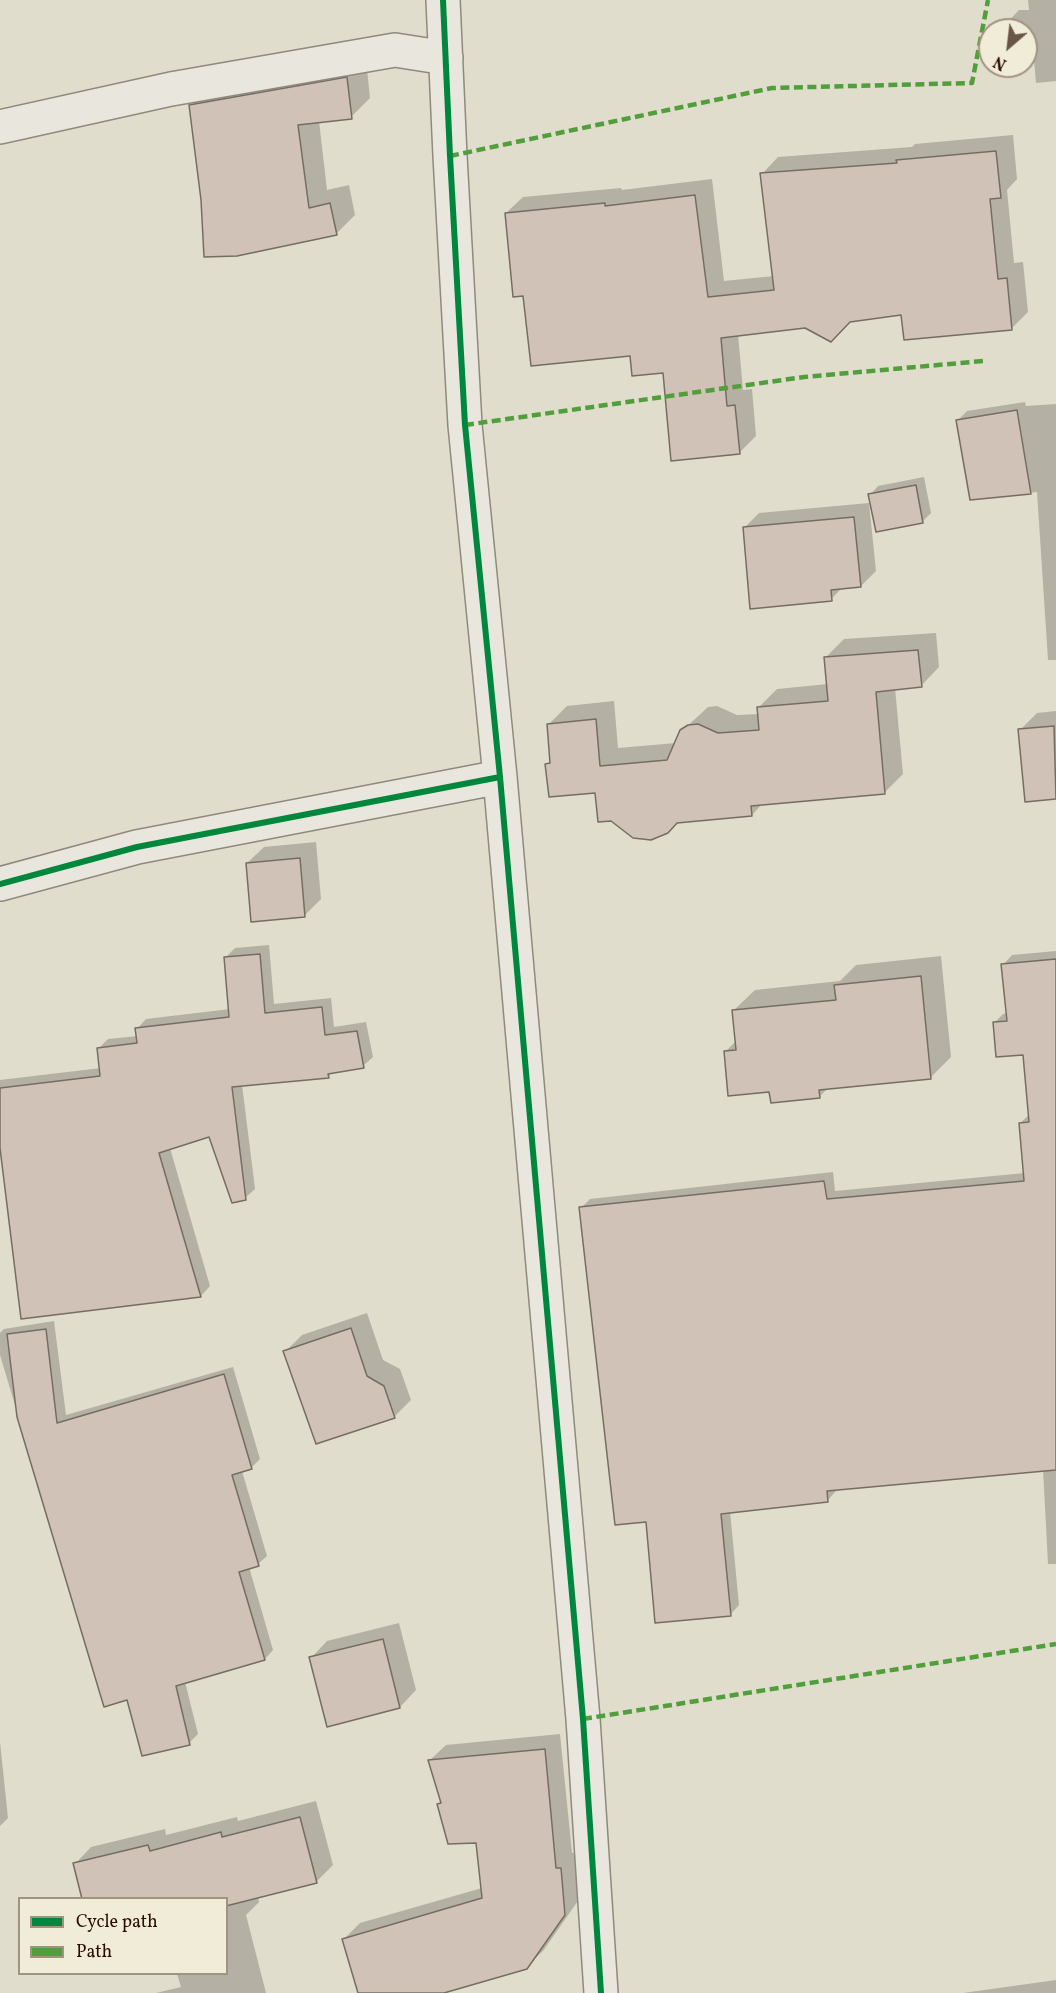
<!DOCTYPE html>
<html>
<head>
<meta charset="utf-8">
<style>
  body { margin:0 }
  #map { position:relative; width:1056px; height:1993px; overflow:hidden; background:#e1ddcc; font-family:Vollkorn,serif }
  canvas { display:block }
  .legend { position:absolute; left:18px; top:1897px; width:210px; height:78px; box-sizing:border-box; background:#f1ecd8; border:2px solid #a19382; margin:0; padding:8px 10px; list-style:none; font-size:18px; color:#2a0d00 }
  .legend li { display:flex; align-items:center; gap:12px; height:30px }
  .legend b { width:30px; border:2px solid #a19382 }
  .north { position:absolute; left:978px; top:18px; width:60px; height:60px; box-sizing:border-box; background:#f1ecd8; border:2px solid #a19382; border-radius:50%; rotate:208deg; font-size:16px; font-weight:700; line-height:24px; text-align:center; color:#2a0d00 }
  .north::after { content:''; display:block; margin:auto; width:21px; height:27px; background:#6a5647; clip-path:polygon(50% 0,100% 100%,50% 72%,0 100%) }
</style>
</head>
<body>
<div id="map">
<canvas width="1056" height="1993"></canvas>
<ul class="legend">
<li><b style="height:8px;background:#00873e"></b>Cycle path</li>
<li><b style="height:8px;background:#519f3c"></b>Path</li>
</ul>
<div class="north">N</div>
</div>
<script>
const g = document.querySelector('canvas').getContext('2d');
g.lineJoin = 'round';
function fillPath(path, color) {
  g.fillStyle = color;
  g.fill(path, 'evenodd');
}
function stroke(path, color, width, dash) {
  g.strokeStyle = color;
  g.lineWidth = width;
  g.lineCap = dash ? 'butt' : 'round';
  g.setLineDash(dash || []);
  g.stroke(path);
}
const shadow = new Path2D(`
  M 1028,0 L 1056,0 L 1056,81 L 1036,83 L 1034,60 L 1026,60 L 1026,30 L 1000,30 L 1019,10 L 1029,10 Z
  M 366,59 L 370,98 L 351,117 L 319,121 L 327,190 L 349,185 L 355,215 L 336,234 L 203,200 L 191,105 L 210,86 Z
  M 1013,135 L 1017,179 L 1007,190 L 1014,263 L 1023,262 L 1028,312 L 1011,329 L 903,314 L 738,334 L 743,390 L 752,389 L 756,436 L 740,452 L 665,371 L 524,294 L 506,213 L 523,197 L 621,188 L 622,190 L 712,179 L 724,281 L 774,276 L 762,174 L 778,157 L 912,147 L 915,144 Z
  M 1025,402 L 1026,406 L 1056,404 L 1056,660 L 1048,660 L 1037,492 L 971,499 L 958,420 L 967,411 Z
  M 924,477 L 931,513 L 923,521 L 870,495 L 878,486 Z
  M 869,503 L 876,571 L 861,586 L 843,587 L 831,599 L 744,528 L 759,513 Z
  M 936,633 L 939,667 L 921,686 L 895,688 L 903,774 L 885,792 L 763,803 L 752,815 L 678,821 L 597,791 L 547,764 L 552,760 L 548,725 L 567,706 L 614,701 L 618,748 L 676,743 L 682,731 L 708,707 L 717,706 L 737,715 L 759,714 L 759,707 L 777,689 L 828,684 L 826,657 L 844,639 Z
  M 1056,711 L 1056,799 L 1027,802 L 1020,730 L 1037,713 Z
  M 316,842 L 321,899 L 305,915 L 247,863 L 264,847 Z
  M 269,945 L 274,1004 L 331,998 L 334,1027 L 366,1022 L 373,1057 L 363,1066 L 333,1071 L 328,1077 L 242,1085 L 255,1189 L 245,1198 L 210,1135 L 170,1148 L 210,1286 L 201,1296 L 22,1317 L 0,1136 L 0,1080 L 101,1068 L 98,1049 L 108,1039 L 138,1036 L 137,1029 L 146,1019 L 230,1009 L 225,958 L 235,948 Z
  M 1056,951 L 1056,1564 L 1048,1564 L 1043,1469 L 836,1488 L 836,1491 L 827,1501 L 730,1511 L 739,1605 L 730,1615 L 647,1520 L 581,1208 L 590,1199 L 833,1172 L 835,1191 L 1025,1173 L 1020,1123 L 1030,1114 L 1024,1053 L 994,1023 L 1003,1014 L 1008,1013 L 1003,965 L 1012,955 Z
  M 941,956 L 951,1057 L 930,1078 L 829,1087 L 819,1097 L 770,1090 L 725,1052 L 737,1040 L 734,1010 L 755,990 L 840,981 L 856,965 Z
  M 367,1313 L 383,1360 L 400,1369 L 411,1400 L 394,1417 L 285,1352 L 302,1335 Z
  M 54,1321 L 66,1415 L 233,1367 L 260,1459 L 251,1468 L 242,1471 L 267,1556 L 258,1564 L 249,1567 L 273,1650 L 265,1659 L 185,1682 L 198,1734 L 189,1743 L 128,1699 L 105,1706 L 0,1355 L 0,1333 L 4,1329 Z
  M 399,1623 L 416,1690 L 400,1707 L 311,1658 L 327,1641 Z
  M 560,1734 L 572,1853 L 576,1853 L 580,1898 L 543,1951 L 526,1967 L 434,1993 L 360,1993 L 344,1939 L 360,1923 L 482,1888 L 478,1842 L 438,1804 L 442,1801 L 430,1760 L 446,1745 Z
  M 0,1742 L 8,1818 L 0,1826 Z
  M 316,1801 L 333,1865 L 316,1882 L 258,1897 L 259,1902 L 246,1915 L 266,1993 L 156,1993 L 181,1987 L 177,1974 L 226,1974 L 226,1898 L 75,1864 L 91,1847 L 165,1829 L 166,1835 L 237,1817 L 238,1821 Z
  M 1056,1980 L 1056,1993 L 963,1993 Z`);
const building = new Path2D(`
  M 347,77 L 352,119 L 298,125 L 309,208 L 330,203 L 337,235 L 237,256 L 204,257 L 201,200 L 189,105 Z
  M 996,151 L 1001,198 L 990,199 L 998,279 L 1007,278 L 1012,330 L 904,340 L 901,315 L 850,322 L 831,342 L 805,328 L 721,338 L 727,406 L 735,405 L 740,454 L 671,461 L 663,373 L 632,376 L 630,356 L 531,366 L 523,296 L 513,297 L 505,213 L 605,203 L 605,206 L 695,195 L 708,297 L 774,290 L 760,173 L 897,163 L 896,160 Z
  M 1017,410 L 1031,494 L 970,500 L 956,420 Z
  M 916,485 L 923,523 L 876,532 L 868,494 Z
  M 854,517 L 861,587 L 831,590 L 832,601 L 750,609 L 743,527 Z
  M 918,650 L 922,687 L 876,692 L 885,794 L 751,806 L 752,816 L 677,823 L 668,833 L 651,840 L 633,838 L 611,821 L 598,822 L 595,793 L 549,797 L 545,764 L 550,763 L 547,724 L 596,719 L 600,766 L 667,760 L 680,730 L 688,725 L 698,724 L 718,733 L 759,730 L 757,707 L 828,701 L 824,657 Z
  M 1054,726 L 1056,799 L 1025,802 L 1018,729 Z
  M 300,858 L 305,917 L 251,922 L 246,863 Z
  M 260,954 L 265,1013 L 322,1007 L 325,1035 L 357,1031 L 364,1068 L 328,1074 L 329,1078 L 232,1087 L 246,1200 L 232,1203 L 209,1137 L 159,1153 L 201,1297 L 21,1319 L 0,1148 L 0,1088 L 100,1076 L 97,1048 L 137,1043 L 135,1028 L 229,1017 L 224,957 Z
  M 1056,959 L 1056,1470 L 827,1491 L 828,1502 L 721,1514 L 731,1616 L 655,1623 L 646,1522 L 615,1525 L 579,1207 L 824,1181 L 827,1199 L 1024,1181 L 1019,1123 L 1029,1122 L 1023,1055 L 996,1057 L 993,1022 L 1007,1021 L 1001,964 Z
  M 921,976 L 931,1079 L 819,1090 L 820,1098 L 771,1103 L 769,1092 L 728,1096 L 724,1051 L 736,1050 L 732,1010 L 836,1000 L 834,985 Z
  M 351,1328 L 367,1376 L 384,1386 L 395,1418 L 316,1444 L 283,1351 Z
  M 46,1329 L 57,1423 L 224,1374 L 252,1469 L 232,1475 L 259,1566 L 239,1572 L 265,1660 L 176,1686 L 190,1745 L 142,1756 L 127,1700 L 104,1707 L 17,1417 L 7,1334 Z
  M 383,1639 L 400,1708 L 327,1727 L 309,1657 Z
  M 545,1749 L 556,1868 L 561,1868 L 565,1915 L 527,1969 L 444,1993 L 358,1993 L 342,1939 L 482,1898 L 476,1843 L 448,1844 L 437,1804 L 441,1803 L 428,1760 Z
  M 300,1817 L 317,1883 L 226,1906 L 226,1899 L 82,1899 L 73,1863 L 148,1845 L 150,1851 L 221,1832 L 222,1837 Z`);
const street = new Path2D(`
  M 443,0 L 450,156 L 465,425 L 500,777 L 537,1197 L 583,1719 L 601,1993
  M 0,127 L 171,89 L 395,50 L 446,58
  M 0,884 L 137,847 L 500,777`);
const quiet = new Path2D(`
  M 450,156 L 772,88 L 972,83 L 988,0
  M 465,425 L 804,377 L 983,361
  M 583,1719 L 1056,1644`);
const cycleway = new Path2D(`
  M 443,0 L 450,156 L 465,425 L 500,777 L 537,1197 L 583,1719 L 601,1993
  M 0,884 L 137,847 L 500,777`);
fillPath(shadow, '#0003');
fillPath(building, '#d0c2b7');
stroke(building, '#756d64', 1.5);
stroke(street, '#90897e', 36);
stroke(street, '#e8e6dd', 33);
stroke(quiet, '#519f3c', 4.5, [9, 4.5]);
stroke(cycleway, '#00873e', 6);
</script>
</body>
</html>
